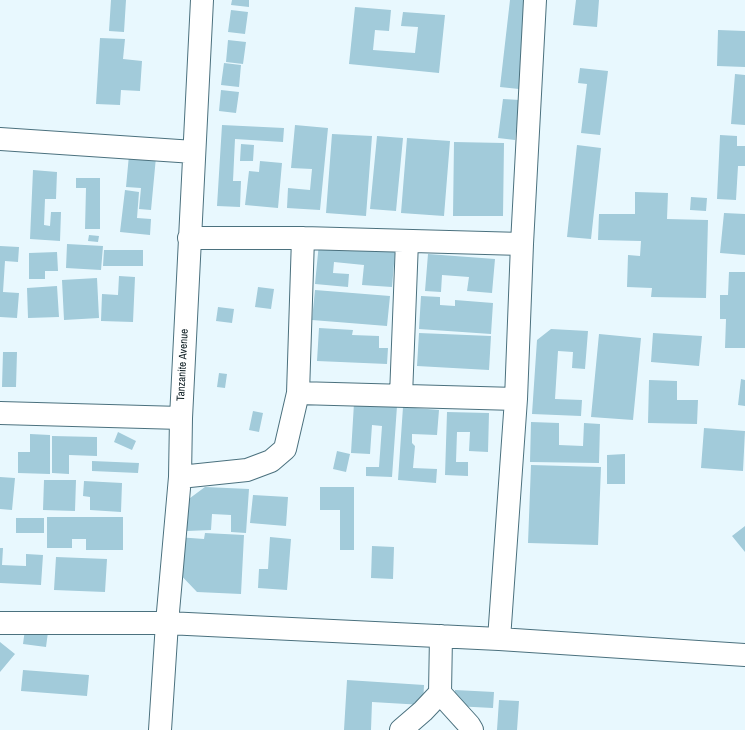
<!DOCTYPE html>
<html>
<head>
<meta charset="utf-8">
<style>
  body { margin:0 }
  canvas { display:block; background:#e8f8fe }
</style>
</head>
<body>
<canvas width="745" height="730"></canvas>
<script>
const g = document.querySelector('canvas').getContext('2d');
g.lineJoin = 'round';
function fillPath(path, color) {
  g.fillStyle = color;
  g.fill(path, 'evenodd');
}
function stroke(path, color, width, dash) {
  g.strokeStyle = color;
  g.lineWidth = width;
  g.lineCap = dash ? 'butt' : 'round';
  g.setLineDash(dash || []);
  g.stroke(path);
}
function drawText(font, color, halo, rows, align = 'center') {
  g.font = font + ' "Archivo Narrow",sans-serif';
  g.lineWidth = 3;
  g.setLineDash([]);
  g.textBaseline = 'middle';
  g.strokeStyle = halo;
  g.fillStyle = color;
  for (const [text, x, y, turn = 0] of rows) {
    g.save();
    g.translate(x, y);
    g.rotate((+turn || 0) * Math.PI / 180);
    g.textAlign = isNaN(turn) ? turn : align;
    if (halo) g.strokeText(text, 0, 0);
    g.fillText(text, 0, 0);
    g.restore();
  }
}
const building = new Path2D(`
  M 111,0 L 126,0 L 124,32 L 109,31 Z
  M 232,0 L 249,0 L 249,7 L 231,5 Z
  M 510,0 L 529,0 L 519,89 L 500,87 Z
  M 576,0 L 599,0 L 597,27 L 573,25 Z
  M 355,7 L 391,10 L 389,31 L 375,30 L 373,50 L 415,53 L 418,27 L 401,26 L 403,12 L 445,15 L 439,73 L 349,64 Z
  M 231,10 L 248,12 L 245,34 L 228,32 Z
  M 718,30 L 745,31 L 745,67 L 717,66 Z
  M 100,38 L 125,39 L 123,59 L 142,61 L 140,91 L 121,90 L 120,105 L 96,104 Z
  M 228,40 L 246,42 L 243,64 L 226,62 Z
  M 224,63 L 241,65 L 239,87 L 221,85 Z
  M 580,68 L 608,71 L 600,135 L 581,133 L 587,84 L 578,83 Z
  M 735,74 L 745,75 L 745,125 L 731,124 Z
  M 221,90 L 239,92 L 236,113 L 219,111 Z
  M 503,99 L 520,100 L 515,140 L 498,138 Z
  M 222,125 L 284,128 L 283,142 L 235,139 L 233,181 L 241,181 L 240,207 L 217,206 Z
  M 295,125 L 328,128 L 320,210 L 287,208 L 288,188 L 310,190 L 312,169 L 291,168 Z
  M 332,134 L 372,136 L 366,216 L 326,213 Z
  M 720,135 L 737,136 L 737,146 L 745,146 L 745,166 L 738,166 L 736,200 L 717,199 Z
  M 377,136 L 403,138 L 396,211 L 370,209 Z
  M 407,138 L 450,141 L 444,216 L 401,213 Z
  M 454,142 L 504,143 L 503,216 L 453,216 Z
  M 241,144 L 254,145 L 253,161 L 240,161 Z
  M 577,145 L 601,148 L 591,239 L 567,237 Z
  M 129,155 L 156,157 L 151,210 L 139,209 L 141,188 L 126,187 Z
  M 260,161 L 282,163 L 278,208 L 245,205 L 249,171 L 259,172 Z
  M 33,170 L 57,172 L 56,199 L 45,199 L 44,225 L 50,226 L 51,212 L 61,212 L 60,241 L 30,239 Z
  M 76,178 L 100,178 L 100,229 L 85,229 L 86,188 L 76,188 Z
  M 125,190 L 139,192 L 137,218 L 151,219 L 150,235 L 120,232 Z
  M 635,192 L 668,193 L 667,219 L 708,220 L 706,298 L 651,297 L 652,288 L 627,287 L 628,255 L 640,256 L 641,241 L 598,240 L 599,214 L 635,214 Z
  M 691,197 L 707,198 L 706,211 L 690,210 Z
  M 724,213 L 745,214 L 745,255 L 720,253 Z
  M 89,235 L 99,236 L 98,242 L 88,241 Z
  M 319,243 L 387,248 L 395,252 L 392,287 L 362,285 L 364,265 L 334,262 L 333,273 L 349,274 L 348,287 L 315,284 Z
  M 67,244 L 103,246 L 101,270 L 66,268 Z
  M 0,246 L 19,247 L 18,262 L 5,261 L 3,292 L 19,293 L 17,318 L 0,317 Z
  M 104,250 L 143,250 L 143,266 L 103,266 Z
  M 57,252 L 58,271 L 45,271 L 45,279 L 29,279 L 29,253 Z
  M 428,254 L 495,259 L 492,293 L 467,291 L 469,277 L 442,275 L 441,292 L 425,291 Z
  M 729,272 L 745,272 L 745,348 L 725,348 L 726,319 L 720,319 L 720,295 L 728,295 Z
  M 119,276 L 135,277 L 133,322 L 101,321 L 102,294 L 118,295 Z
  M 97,278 L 99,318 L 64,320 L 62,280 Z
  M 57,286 L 59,317 L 28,318 L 27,288 Z
  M 258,287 L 274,289 L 271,309 L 255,307 Z
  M 315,290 L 390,296 L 387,326 L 312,320 Z
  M 421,296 L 440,297 L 440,305 L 455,306 L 455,300 L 493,303 L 491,334 L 419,329 Z
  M 218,307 L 234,309 L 232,323 L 216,321 Z
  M 319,328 L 353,330 L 352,335 L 379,336 L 379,348 L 388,348 L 387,364 L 317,361 Z
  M 551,329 L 588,331 L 585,369 L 572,368 L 573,352 L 558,351 L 555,399 L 582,400 L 581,416 L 532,414 L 537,340 Z
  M 419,333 L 491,336 L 489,370 L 417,366 Z
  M 653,333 L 702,336 L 699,366 L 651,362 Z
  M 599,334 L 641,338 L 633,420 L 591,417 Z
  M 3,352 L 17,352 L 16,387 L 2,387 Z
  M 219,373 L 227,374 L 225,388 L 217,387 Z
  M 741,379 L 745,380 L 745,406 L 738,405 Z
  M 649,380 L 677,381 L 677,400 L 698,400 L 697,424 L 648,423 Z
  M 354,403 L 397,406 L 392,477 L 366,476 L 366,467 L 379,467 L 382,426 L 372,425 L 370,454 L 351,453 Z
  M 403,407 L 439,410 L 437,435 L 412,434 L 412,443 L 415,446 L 413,468 L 437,469 L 436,483 L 398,480 Z
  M 253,411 L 263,413 L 259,432 L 249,430 Z
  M 447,412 L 489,413 L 488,452 L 469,451 L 470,432 L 457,432 L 456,462 L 468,462 L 468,476 L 445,475 Z
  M 531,422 L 559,423 L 559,445 L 583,446 L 584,423 L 600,424 L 599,463 L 530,462 Z
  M 704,428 L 745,431 L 743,471 L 701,468 Z
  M 118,432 L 136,441 L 132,450 L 114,442 Z
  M 30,434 L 50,435 L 50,474 L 18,473 L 18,452 L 30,452 Z
  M 52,436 L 97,437 L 97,456 L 69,455 L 69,474 L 52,473 Z
  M 337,451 L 350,454 L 346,472 L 333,469 Z
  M 625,454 L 625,484 L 607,484 L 607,455 Z
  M 92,461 L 139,463 L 138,473 L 92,471 Z
  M 531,465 L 601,467 L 598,545 L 528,543 Z
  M 0,477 L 15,478 L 12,510 L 0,509 Z
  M 44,480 L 76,480 L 75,511 L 43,510 Z
  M 84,481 L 122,483 L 121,512 L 90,510 L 90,497 L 83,496 Z
  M 205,487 L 249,489 L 246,533 L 231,532 L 231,515 L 212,514 L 211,530 L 187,531 L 182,521 L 186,501 Z
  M 320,487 L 354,487 L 354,550 L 340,550 L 340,510 L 320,510 Z
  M 253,495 L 288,497 L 286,526 L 250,523 Z
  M 47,517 L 123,517 L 123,550 L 86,550 L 86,539 L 72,539 L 72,548 L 47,548 Z
  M 16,518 L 44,518 L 44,533 L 16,533 Z
  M 745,526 L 745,552 L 732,536 Z
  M 205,533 L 244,535 L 241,594 L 197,592 L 175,569 L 177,537 L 204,539 Z
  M 270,537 L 291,539 L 287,590 L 258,588 L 259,569 L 268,569 Z
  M 372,546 L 394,547 L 393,579 L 371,578 Z
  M 0,548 L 3,548 L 2,565 L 26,566 L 26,554 L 43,555 L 41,585 L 0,583 Z
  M 56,557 L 107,559 L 105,592 L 54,590 Z
  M 25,629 L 48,632 L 46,647 L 23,644 Z
  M 0,642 L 15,654 L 0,672 Z
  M 23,670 L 89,675 L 87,696 L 21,691 Z
  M 347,680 L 424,685 L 423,705 L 372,702 L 371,730 L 344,730 Z
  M 455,690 L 494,692 L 493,708 L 454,706 Z
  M 499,700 L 519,701 L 517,730 L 497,730 Z`);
const minor = new Path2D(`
  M 0,139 L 194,152
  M 189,238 L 303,238 L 522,244
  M 298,393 L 516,399
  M 401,396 L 407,241
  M 0,413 L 181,418
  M 180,477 L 247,470 L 271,461 L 285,449 L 298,393 L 303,238
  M 0,623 L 167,623 L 499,639 L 745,655
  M 499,639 L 516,399 L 522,244 L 535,0
  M 440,693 L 469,725 L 472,730
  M 160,730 L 167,623 L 180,477 L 181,418 L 202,0
  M 401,730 L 423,711 L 440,693 L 441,636`);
const streetNames = [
  ["Tanzanite Avenue",183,365,-87]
];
fillPath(building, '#a2cbda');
stroke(minor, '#4b717e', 24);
stroke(minor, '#fff', 22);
drawText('11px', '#09191e', '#fff', streetNames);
</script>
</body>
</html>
